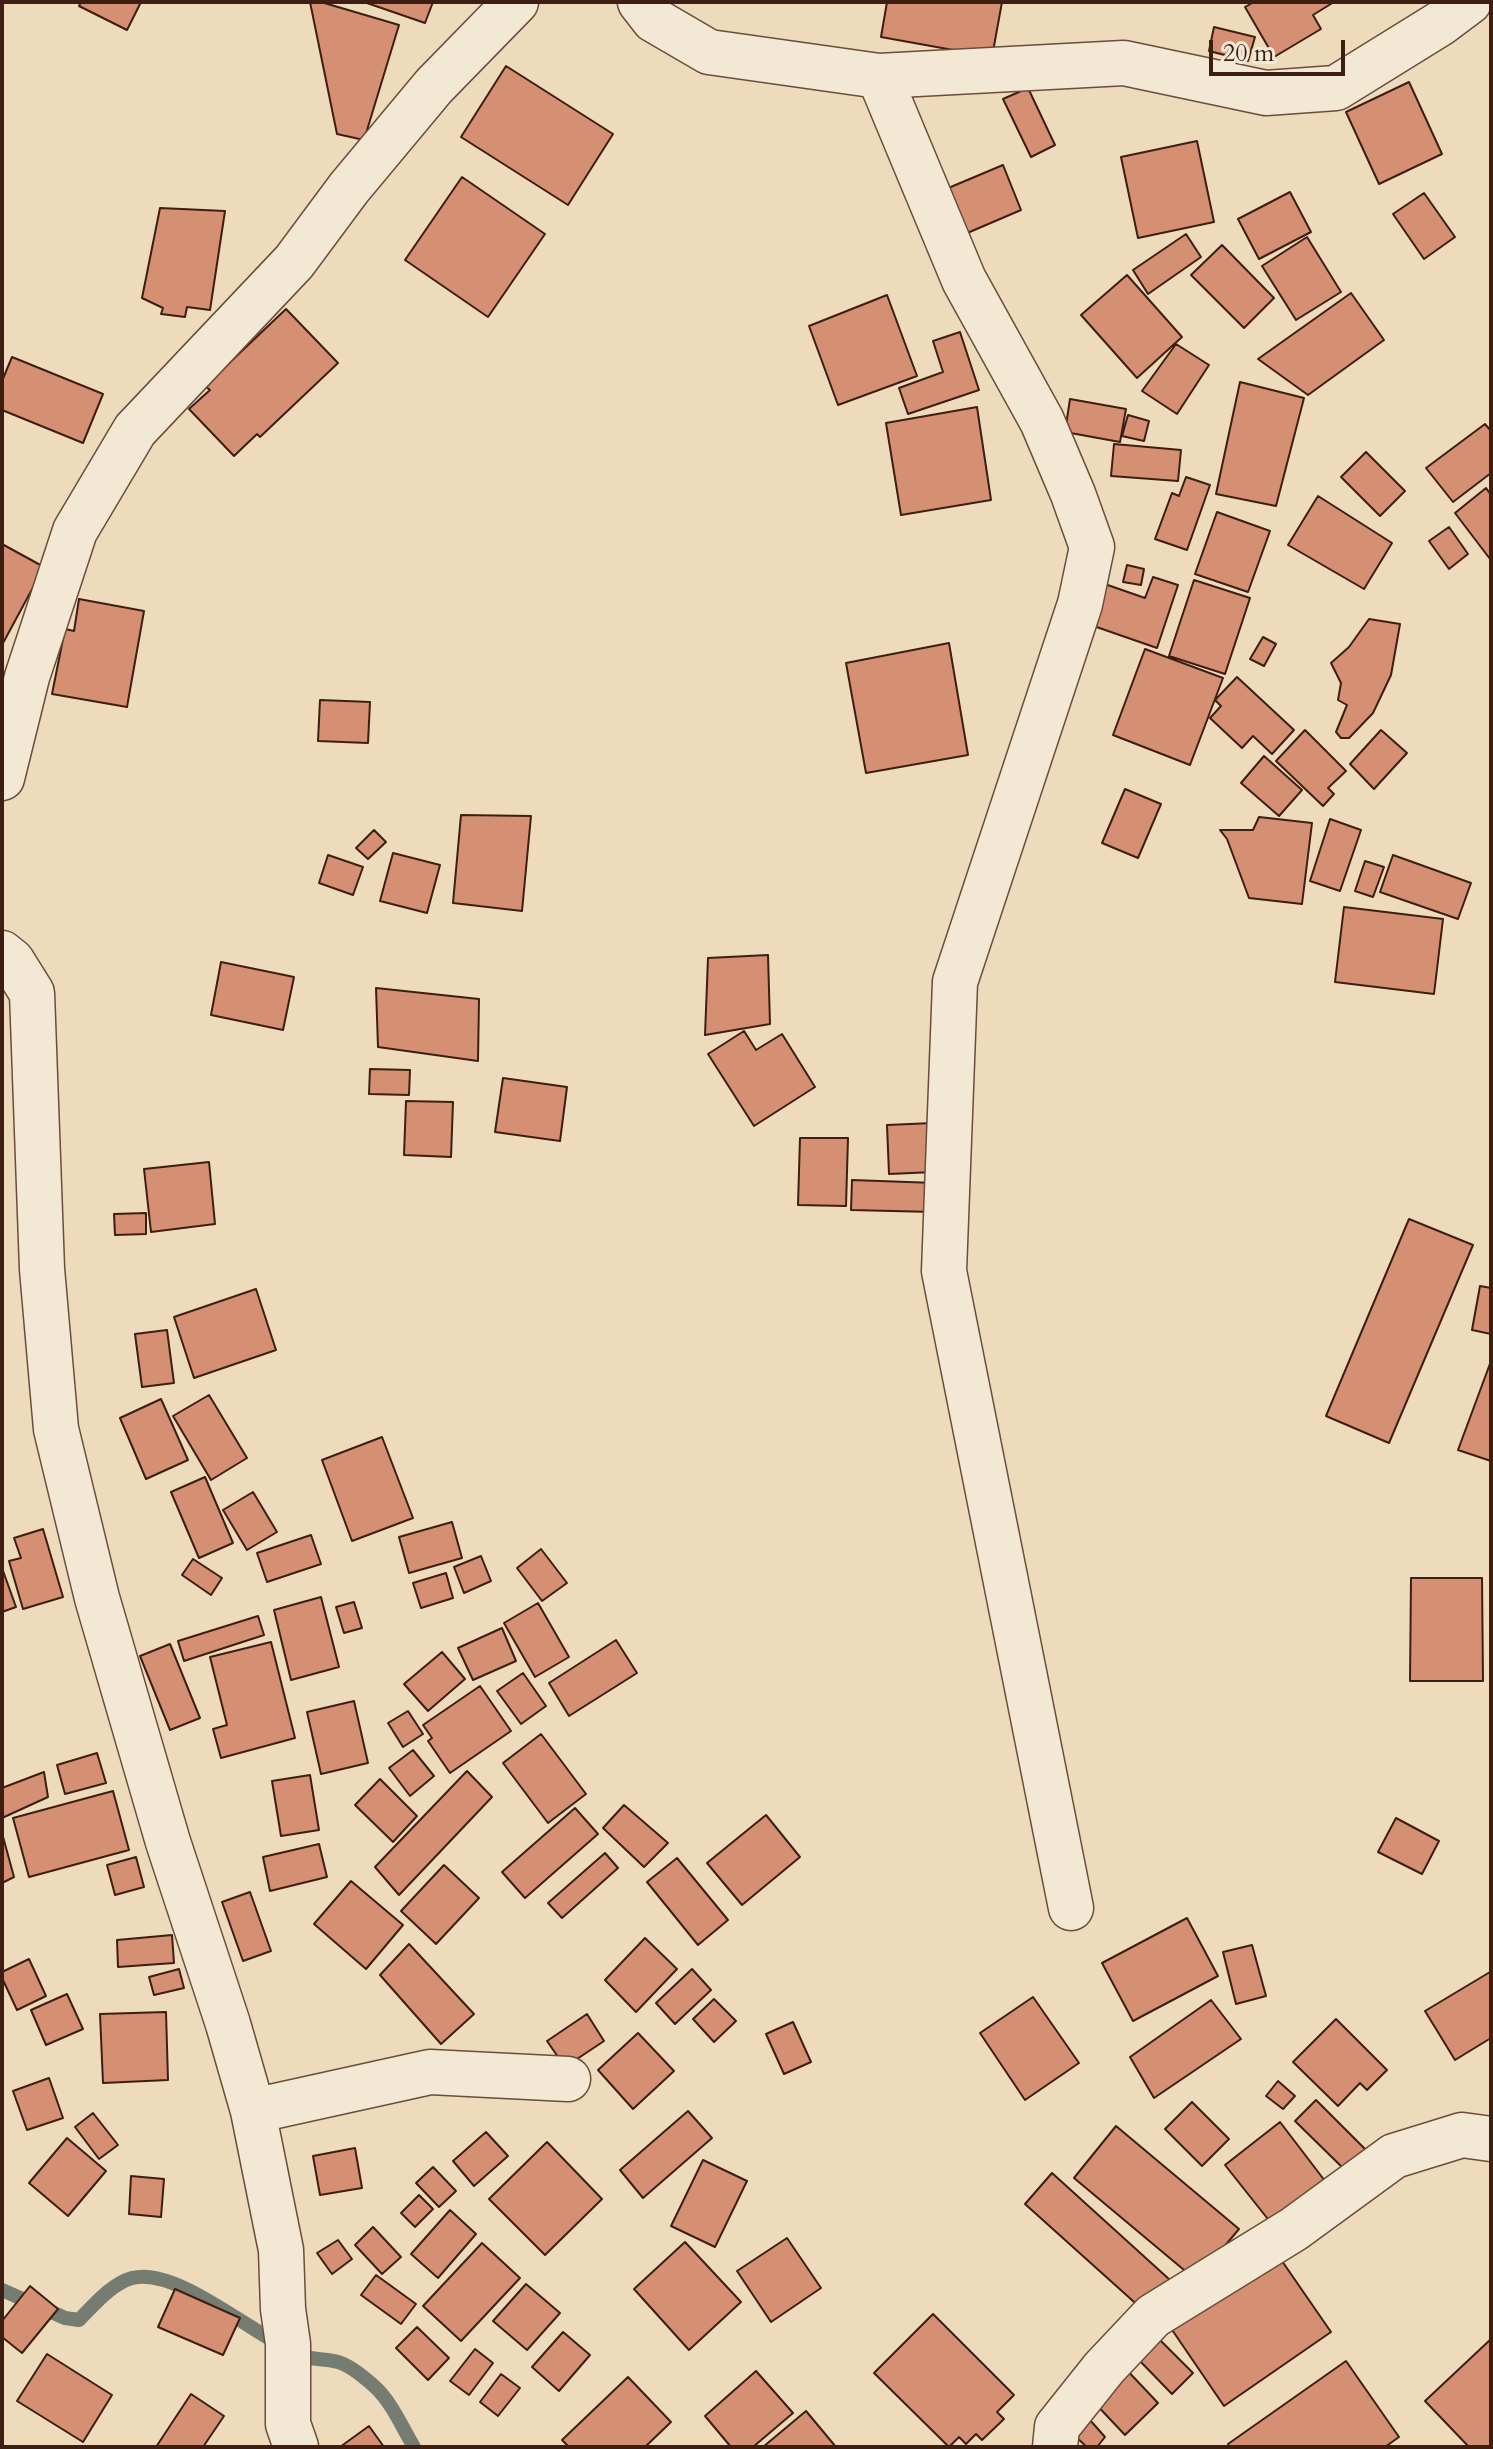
<!DOCTYPE html>
<html>
<head>
<meta charset="utf-8">
<style>
  body { margin:0 }
  #map { position:relative; width:1493px; height:2449px; overflow:hidden; background:#eddbbb; font-family:Cardo,serif }
  canvas { display:block }
  .frame { position:absolute; inset:0; border:4px solid #3e1e12; pointer-events:none }
  .scale { position:absolute; left:1209px; top:40px; width:136px; height:36px; box-sizing:border-box; border:4px solid #3e1e12; border-top:0; padding-left:10px; font-size:24px; line-height:28px; white-space:nowrap; color:#3e1e12; -webkit-text-stroke:6px #f3e8d3; paint-order:stroke }
</style>
</head>
<body>
<div id="map">
<canvas width="1493" height="2449"></canvas>
<div class="frame"></div>
<div class="scale">20 m</div>
</div>
<script>
const g = document.querySelector('canvas').getContext('2d');
g.lineJoin = 'round';
function stroke(path, color, width, dash) {
  g.strokeStyle = color;
  g.lineWidth = width;
  g.lineCap = dash ? 'butt' : 'round';
  g.setLineDash(dash || []);
  g.stroke(path);
}
function fillPath(path, color) {
  g.fillStyle = color;
  g.fill(path, 'evenodd');
}
const stream = new Path2D(`
  M 2,2290 L 65,2318 L 79,2320 C 94,2305 111,2284 132,2278 C 178,2266 258,2339 302,2356 C 314,2360 327,2359 338,2362 C 350,2365 365,2378 374,2386 C 391,2401 402,2427 414,2447`);
const building = new Path2D(`
  M 81,2 L 141,2 L 127,30 L 79,6 Z
  M 310,2 L 321,2 L 399,25 L 364,140 L 337,134 Z
  M 364,2 L 433,2 L 425,23 Z
  M 887,2 L 1002,2 L 992,57 L 881,37 Z
  M 1254,2 L 1334,2 L 1313,15 L 1321,29 L 1274,57 L 1245,7 Z
  M 1214,27 L 1255,37 L 1248,61 L 1209,51 Z
  M 506,66 L 613,134 L 568,205 L 461,137 Z
  M 1409,82 L 1442,154 L 1379,184 L 1346,112 Z
  M 1028,88 L 1055,145 L 1031,157 L 1003,99 Z
  M 1197,141 L 1214,222 L 1138,238 L 1121,157 Z
  M 1003,165 L 1021,210 L 965,234 L 946,189 Z
  M 462,177 L 545,234 L 488,317 L 405,260 Z
  M 1290,192 L 1311,232 L 1259,259 L 1238,219 Z
  M 1424,193 L 1455,237 L 1424,259 L 1393,214 Z
  M 160,208 L 225,211 L 210,310 L 187,307 L 185,317 L 161,314 L 163,308 L 142,298 Z
  M 1186,234 L 1201,257 L 1148,294 L 1133,270 Z
  M 1307,237 L 1341,292 L 1296,320 L 1262,266 Z
  M 1222,245 L 1274,298 L 1244,328 L 1191,275 Z
  M 1127,275 L 1182,337 L 1137,378 L 1081,315 Z
  M 1351,293 L 1384,340 L 1308,395 L 1258,359 Z
  M 887,295 L 917,376 L 838,405 L 809,326 Z
  M 286,309 L 338,363 L 260,437 L 257,434 L 234,456 L 189,409 L 210,390 L 205,386 Z
  M 960,332 L 979,390 L 908,414 L 899,388 L 943,372 L 933,341 Z
  M 1176,344 L 1209,365 L 1177,414 L 1142,391 Z
  M 12,357 L 103,394 L 83,443 L 2,410 L 2,381 Z
  M 1240,382 L 1304,398 L 1276,506 L 1216,494 Z
  M 1070,399 L 1126,409 L 1120,442 L 1065,432 Z
  M 977,407 L 991,500 L 901,515 L 886,423 Z
  M 1128,415 L 1149,421 L 1144,441 L 1122,436 Z
  M 1485,424 L 1491,431 L 1491,473 L 1453,502 L 1426,468 Z
  M 1114,444 L 1181,450 L 1178,481 L 1111,476 Z
  M 1366,452 L 1405,491 L 1380,516 L 1341,477 Z
  M 1186,477 L 1210,485 L 1187,550 L 1155,539 L 1172,493 L 1179,496 Z
  M 1486,488 L 1491,495 L 1490,559 L 1455,513 Z
  M 1318,496 L 1392,543 L 1364,589 L 1288,545 Z
  M 1217,512 L 1270,531 L 1248,592 L 1195,574 Z
  M 1449,527 L 1468,554 L 1449,569 L 1429,541 Z
  M 2,544 L 44,567 L 2,645 Z
  M 1127,565 L 1144,569 L 1141,585 L 1123,582 Z
  M 1153,577 L 1178,585 L 1157,648 L 1085,623 L 1099,582 L 1145,598 Z
  M 1194,580 L 1250,598 L 1225,674 L 1169,656 Z
  M 79,599 L 144,611 L 127,707 L 52,694 L 65,629 L 74,631 Z
  M 1369,619 L 1400,624 L 1391,675 L 1373,713 L 1349,738 L 1341,738 L 1336,732 L 1347,705 L 1338,700 L 1341,683 L 1331,663 L 1349,647 Z
  M 1263,637 L 1276,644 L 1264,666 L 1250,659 Z
  M 949,643 L 968,755 L 866,773 L 846,663 Z
  M 1145,649 L 1223,678 L 1190,765 L 1113,735 Z
  M 1237,677 L 1294,730 L 1272,754 L 1253,736 L 1242,748 L 1210,718 L 1221,706 L 1215,700 Z
  M 320,700 L 370,702 L 368,743 L 318,741 Z
  M 1305,730 L 1346,771 L 1328,788 L 1334,794 L 1323,806 L 1276,761 Z
  M 1381,730 L 1407,753 L 1374,789 L 1350,764 Z
  M 1264,756 L 1302,790 L 1279,816 L 1241,783 Z
  M 1125,789 L 1161,804 L 1138,858 L 1102,843 Z
  M 461,815 L 531,816 L 522,911 L 453,903 Z
  M 1259,817 L 1312,823 L 1302,904 L 1249,898 L 1227,839 L 1220,830 L 1253,830 Z
  M 1330,819 L 1361,830 L 1340,891 L 1310,881 Z
  M 374,830 L 386,842 L 368,859 L 356,848 Z
  M 393,853 L 440,865 L 427,913 L 380,901 Z
  M 328,855 L 363,867 L 353,895 L 319,883 Z
  M 1393,855 L 1471,883 L 1458,919 L 1380,892 Z
  M 1365,861 L 1384,867 L 1373,897 L 1355,891 Z
  M 1344,907 L 1443,919 L 1434,994 L 1335,982 Z
  M 768,955 L 770,1024 L 705,1035 L 708,958 Z
  M 221,962 L 294,977 L 283,1030 L 211,1015 Z
  M 376,988 L 479,999 L 478,1061 L 378,1047 Z
  M 744,1031 L 756,1050 L 782,1034 L 815,1087 L 754,1126 L 708,1054 Z
  M 370,1069 L 410,1070 L 409,1095 L 369,1094 Z
  M 503,1078 L 567,1087 L 560,1141 L 495,1132 Z
  M 406,1101 L 453,1102 L 451,1157 L 404,1155 Z
  M 933,1123 L 934,1172 L 889,1174 L 887,1125 Z
  M 800,1138 L 848,1138 L 846,1206 L 798,1205 Z
  M 209,1162 L 215,1224 L 151,1232 L 144,1169 Z
  M 852,1180 L 935,1183 L 934,1212 L 851,1210 Z
  M 146,1213 L 146,1234 L 115,1235 L 114,1214 Z
  M 1409,1219 L 1473,1245 L 1389,1443 L 1326,1416 Z
  M 1480,1286 L 1491,1288 L 1491,1334 L 1472,1330 Z
  M 256,1289 L 276,1350 L 194,1378 L 174,1317 Z
  M 167,1330 L 174,1383 L 142,1387 L 135,1334 Z
  M 1491,1361 L 1491,1461 L 1458,1450 Z
  M 209,1395 L 247,1458 L 211,1480 L 173,1416 Z
  M 161,1399 L 188,1460 L 146,1479 L 120,1418 Z
  M 382,1437 L 413,1518 L 352,1541 L 322,1460 Z
  M 205,1477 L 233,1543 L 199,1558 L 171,1492 Z
  M 253,1492 L 277,1532 L 247,1550 L 223,1510 Z
  M 452,1522 L 462,1558 L 409,1573 L 399,1537 Z
  M 43,1529 L 63,1597 L 23,1609 L 9,1561 L 21,1558 L 14,1538 Z
  M 311,1535 L 321,1564 L 267,1582 L 257,1553 Z
  M 541,1549 L 567,1583 L 542,1601 L 517,1568 Z
  M 481,1556 L 491,1581 L 464,1593 L 454,1567 Z
  M 193,1559 L 222,1578 L 211,1595 L 182,1575 Z
  M 2,1568 L 16,1607 L 2,1612 Z
  M 446,1573 L 453,1598 L 421,1608 L 413,1583 Z
  M 1411,1578 L 1482,1578 L 1483,1681 L 1410,1681 Z
  M 321,1597 L 339,1667 L 291,1680 L 274,1610 Z
  M 354,1602 L 362,1628 L 344,1633 L 336,1607 Z
  M 538,1603 L 569,1657 L 535,1677 L 504,1623 Z
  M 258,1616 L 264,1635 L 184,1661 L 178,1641 Z
  M 502,1628 L 516,1661 L 473,1680 L 458,1648 Z
  M 616,1640 L 637,1673 L 569,1716 L 549,1683 Z
  M 271,1642 L 295,1738 L 221,1758 L 213,1729 L 227,1725 L 210,1657 Z
  M 170,1644 L 200,1718 L 170,1730 L 140,1656 Z
  M 442,1652 L 465,1679 L 428,1711 L 404,1684 Z
  M 523,1673 L 546,1706 L 521,1724 L 497,1691 Z
  M 480,1686 L 511,1731 L 450,1773 L 428,1741 L 432,1738 L 423,1725 Z
  M 354,1701 L 368,1763 L 321,1774 L 307,1712 Z
  M 408,1711 L 423,1734 L 403,1747 L 388,1723 Z
  M 541,1734 L 586,1794 L 548,1823 L 503,1763 Z
  M 413,1750 L 434,1776 L 410,1796 L 389,1768 Z
  M 97,1753 L 106,1783 L 65,1794 L 57,1765 Z
  M 467,1771 L 492,1797 L 399,1895 L 375,1867 Z
  M 44,1772 L 48,1797 L 2,1818 L 2,1788 Z
  M 310,1775 L 319,1830 L 281,1836 L 272,1781 Z
  M 380,1779 L 417,1816 L 393,1842 L 355,1805 Z
  M 113,1791 L 129,1850 L 29,1877 L 13,1818 Z
  M 624,1805 L 668,1843 L 644,1867 L 603,1828 Z
  M 575,1808 L 598,1834 L 525,1898 L 502,1872 Z
  M 766,1815 L 800,1857 L 742,1905 L 707,1863 Z
  M 1396,1818 L 1439,1841 L 1422,1874 L 1378,1852 Z
  M 2,1833 L 14,1877 L 2,1883 Z
  M 319,1844 L 327,1877 L 270,1891 L 263,1857 Z
  M 605,1853 L 618,1868 L 562,1918 L 548,1903 Z
  M 136,1857 L 144,1887 L 115,1895 L 107,1865 Z
  M 677,1858 L 728,1920 L 698,1945 L 647,1882 Z
  M 444,1865 L 479,1898 L 436,1944 L 401,1911 Z
  M 351,1881 L 403,1925 L 366,1969 L 314,1924 Z
  M 250,1892 L 271,1951 L 243,1961 L 222,1902 Z
  M 1187,1918 L 1218,1976 L 1133,2021 L 1102,1963 Z
  M 172,1935 L 174,1963 L 118,1967 L 117,1940 Z
  M 645,1938 L 677,1969 L 636,2012 L 605,1980 Z
  M 409,1944 L 474,2014 L 441,2044 L 380,1975 Z
  M 1252,1945 L 1266,1996 L 1236,2004 L 1223,1952 Z
  M 29,1959 L 46,1996 L 17,2010 L 2,1978 L 2,1972 Z
  M 179,1969 L 184,1988 L 154,1995 L 149,1977 Z
  M 692,1969 L 711,1990 L 675,2024 L 656,2003 Z
  M 1490,1972 L 1491,2038 L 1455,2060 L 1425,2011 Z
  M 67,1994 L 83,2029 L 46,2045 L 31,2010 Z
  M 1033,1997 L 1079,2063 L 1025,2100 L 980,2033 Z
  M 714,1999 L 736,2021 L 714,2042 L 693,2019 Z
  M 1211,2000 L 1241,2039 L 1154,2098 L 1130,2057 Z
  M 166,2012 L 168,2080 L 103,2083 L 100,2014 Z
  M 587,2014 L 604,2041 L 565,2067 L 547,2041 Z
  M 1336,2019 L 1387,2070 L 1367,2090 L 1360,2083 L 1338,2106 L 1293,2062 Z
  M 793,2022 L 811,2062 L 784,2074 L 766,2034 Z
  M 638,2033 L 674,2071 L 633,2109 L 598,2070 Z
  M 49,2078 L 63,2118 L 27,2130 L 13,2091 Z
  M 1278,2081 L 1295,2096 L 1283,2109 L 1266,2096 Z
  M 1316,2100 L 1367,2151 L 1347,2172 L 1295,2121 Z
  M 1192,2102 L 1229,2139 L 1202,2166 L 1165,2129 Z
  M 688,2111 L 712,2138 L 643,2198 L 620,2170 Z
  M 93,2113 L 118,2145 L 99,2159 L 75,2127 Z
  M 1280,2122 L 1325,2181 L 1271,2223 L 1225,2165 Z
  M 1116,2126 L 1239,2229 L 1196,2280 L 1074,2178 Z
  M 486,2132 L 508,2156 L 474,2186 L 453,2161 Z
  M 67,2138 L 106,2171 L 68,2216 L 29,2183 Z
  M 547,2142 L 602,2199 L 545,2255 L 489,2199 Z
  M 355,2148 L 362,2188 L 320,2195 L 313,2156 Z
  M 703,2160 L 747,2181 L 715,2247 L 671,2226 Z
  M 433,2167 L 456,2191 L 439,2207 L 416,2183 Z
  M 1052,2173 L 1170,2280 L 1143,2310 L 1025,2204 Z
  M 131,2176 L 164,2179 L 161,2217 L 129,2214 Z
  M 419,2195 L 433,2209 L 415,2227 L 401,2213 Z
  M 450,2210 L 476,2234 L 438,2278 L 411,2254 Z
  M 373,2227 L 401,2257 L 382,2274 L 355,2245 Z
  M 787,2238 L 821,2288 L 771,2322 L 737,2271 Z
  M 338,2240 L 352,2259 L 332,2274 L 317,2253 Z
  M 685,2242 L 741,2302 L 689,2350 L 634,2289 Z
  M 482,2243 L 520,2278 L 461,2341 L 423,2306 Z
  M 1273,2248 L 1331,2332 L 1224,2406 L 1166,2321 Z
  M 376,2275 L 416,2304 L 401,2324 L 361,2295 Z
  M 526,2284 L 560,2313 L 527,2350 L 493,2321 Z
  M 30,2286 L 58,2309 L 22,2353 L 2,2337 L 2,2321 Z
  M 175,2289 L 240,2318 L 223,2355 L 158,2327 Z
  M 933,2314 L 1014,2395 L 997,2412 L 1004,2419 L 982,2440 L 976,2434 L 966,2444 L 959,2437 L 949,2447 L 874,2373 Z
  M 417,2327 L 449,2358 L 428,2380 L 396,2348 Z
  M 563,2332 L 590,2355 L 559,2391 L 532,2367 Z
  M 1158,2338 L 1193,2373 L 1172,2394 L 1137,2358 Z
  M 1491,2339 L 1491,2447 L 1469,2447 L 1425,2401 Z
  M 475,2349 L 493,2363 L 469,2395 L 450,2381 Z
  M 47,2354 L 112,2395 L 83,2442 L 17,2401 Z
  M 1346,2361 L 1399,2437 L 1385,2447 L 1230,2447 L 1228,2444 Z
  M 1123,2366 L 1158,2403 L 1125,2435 L 1090,2398 Z
  M 756,2371 L 793,2413 L 753,2447 L 731,2447 L 705,2416 Z
  M 501,2374 L 520,2388 L 498,2416 L 480,2402 Z
  M 628,2377 L 671,2422 L 645,2447 L 569,2447 L 562,2440 Z
  M 191,2394 L 224,2416 L 203,2447 L 156,2447 Z
  M 806,2411 L 836,2447 L 763,2447 Z
  M 1082,2411 L 1105,2437 L 1097,2447 L 1087,2447 L 1068,2430 Z
  M 369,2426 L 384,2447 L 340,2447 Z`);
const minor = new Path2D(`
  M 640,2 L 654,20 L 709,52 L 879,76 L 1124,63 L 1266,93 L 1336,88 L 1441,23 L 1469,2
  M 879,76 L 964,280 L 1042,421 L 1073,494 L 1092,547 L 1080,604 L 955,982 L 944,1271 L 1071,1908
  M 2,778 L 27,677 L 75,531 L 135,430 L 294,262 L 349,188 L 434,86 L 516,2
  M 2,953 L 12,961 L 32,993 L 42,1269 L 56,1429 L 97,1598 L 168,1842 L 228,2024 L 253,2111 L 281,2250 L 283,2309 L 288,2344 L 288,2424 L 296,2447
  M 253,2111 L 430,2072 L 568,2079
  M 1055,2447 L 1057,2427 L 1104,2368 L 1153,2316 L 1294,2229 L 1394,2156 L 1462,2135 L 1491,2139`);
stroke(stream, '#757c71', 14);
fillPath(building, '#d59074');
stroke(building, '#3e1e12', 2);
stroke(minor, '#6a4d3c', 47);
stroke(minor, '#f3e8d3', 44);
</script>
</body>
</html>
